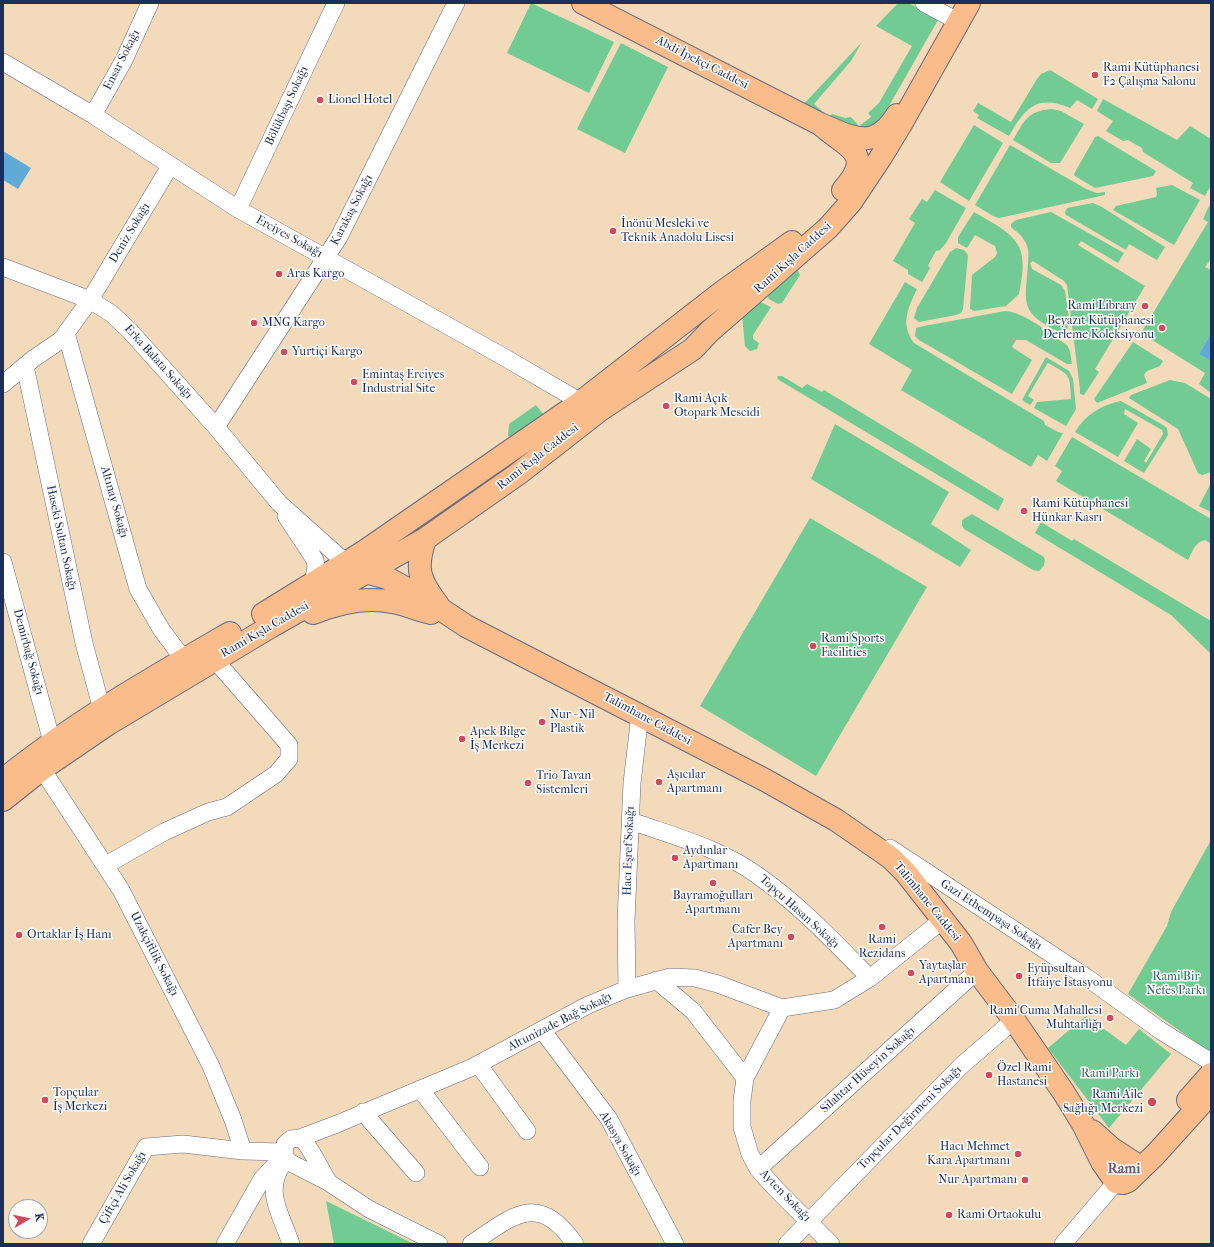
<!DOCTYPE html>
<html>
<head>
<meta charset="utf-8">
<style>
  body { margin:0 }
  #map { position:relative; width:1214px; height:1247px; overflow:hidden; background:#f2dabb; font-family:"IM FELL French Canon",serif }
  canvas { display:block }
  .frame { position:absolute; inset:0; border:4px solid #1b2f5e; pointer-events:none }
  .north { position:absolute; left:8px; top:1199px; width:40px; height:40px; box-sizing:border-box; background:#fdfcf7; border:1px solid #a3aaba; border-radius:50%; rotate:81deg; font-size:11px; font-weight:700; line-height:16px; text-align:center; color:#1b2f5e }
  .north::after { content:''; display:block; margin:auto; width:14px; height:18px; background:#d1495b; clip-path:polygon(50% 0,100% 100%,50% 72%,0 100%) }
</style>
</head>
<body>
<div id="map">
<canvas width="1214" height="1247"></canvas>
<div class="frame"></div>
<div class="north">K</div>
</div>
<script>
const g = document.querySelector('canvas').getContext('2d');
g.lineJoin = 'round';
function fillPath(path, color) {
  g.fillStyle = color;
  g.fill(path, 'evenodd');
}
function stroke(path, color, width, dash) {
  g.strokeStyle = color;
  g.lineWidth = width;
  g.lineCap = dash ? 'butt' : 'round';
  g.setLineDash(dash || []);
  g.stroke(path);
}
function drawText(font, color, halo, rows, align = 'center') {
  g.font = font + ' "IM FELL French Canon",serif';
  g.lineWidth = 3;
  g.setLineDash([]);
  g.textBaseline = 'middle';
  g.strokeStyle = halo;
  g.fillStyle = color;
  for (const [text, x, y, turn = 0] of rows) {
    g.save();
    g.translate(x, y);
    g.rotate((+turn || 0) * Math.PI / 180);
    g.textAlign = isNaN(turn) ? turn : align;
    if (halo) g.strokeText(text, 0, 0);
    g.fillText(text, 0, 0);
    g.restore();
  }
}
const green = new Path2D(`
  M 531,3 L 614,42 L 589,93 L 507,53 Z
  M 898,3 L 909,3 L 938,20 L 889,106 L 874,129 L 862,134 L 826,121 L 832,114 L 845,118 L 851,117 L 859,126 L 871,117 L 868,113 L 879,103 L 912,46 L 876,26 Z
  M 862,42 L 851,61 L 814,104 L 822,111 L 818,116 L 801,107 Z
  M 621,43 L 668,67 L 625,153 L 577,129 Z
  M 1050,70 L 1098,99 L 1092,109 L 1077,100 L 1070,108 C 1037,94 1025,108 1009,136 L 977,118 L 979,115 L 973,111 L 978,103 L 1011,122 L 1037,79 L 1041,74 Z
  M 1103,99 L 1177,140 L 1190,126 L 1211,139 L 1211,185 L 1205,196 L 1190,188 L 1193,183 L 1143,152 L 1142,148 L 1128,140 L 1123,141 L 1106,131 L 1113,121 L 1097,111 Z
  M 1052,109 L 1061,111 L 1084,124 L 1060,163 L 1051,163 L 1013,140 C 1025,120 1027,111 1052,109 Z
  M 974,125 L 1003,143 L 969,201 L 940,182 Z
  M 1098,136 L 1156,171 L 1153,176 L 1095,188 L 1075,176 L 1074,174 L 1095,137 Z
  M 1010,145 L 1086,189 L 1097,193 L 1105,192 L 1105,195 L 999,218 L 993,216 L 975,205 Z
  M 1172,185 L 1200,200 L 1174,245 L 1113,210 L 1116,206 L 1156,197 L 1157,194 L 1156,188 Z
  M 935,190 L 966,208 L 946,243 L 940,250 L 936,251 L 928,265 L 930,268 L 922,282 L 908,274 L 908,270 L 893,261 L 915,223 L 909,219 L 922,199 L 927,202 Z
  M 1093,203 L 1102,207 L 1165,247 L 1157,260 L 1129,244 L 1126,250 L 1066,215 L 1065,212 L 1067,208 Z
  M 1209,206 L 1211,207 L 1211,259 L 1205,267 L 1211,270 L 1211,333 L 1199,354 L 1211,361 L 1211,393 L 1199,384 L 1205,373 L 1141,333 L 1208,222 L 1203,219 Z
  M 974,212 C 990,222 1020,234 1022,257 C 1024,269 1021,282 1019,294 L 1006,306 L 974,311 L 970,309 L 972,275 L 995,257 L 997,253 L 995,246 L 975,235 L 967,248 L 958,243 L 958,237 Z
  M 1051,212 L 1124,253 L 1118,263 L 1081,241 L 1078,245 L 1145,286 L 1095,369 L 1099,372 L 1084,395 L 1080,394 L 1080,389 L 1067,285 L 1064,281 L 1033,261 L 1030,263 L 1032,269 L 1061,285 L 1065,291 L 1069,319 L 1067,331 L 1061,333 C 1019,312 1025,305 1028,264 C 1029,255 1029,247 1024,240 C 1021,234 1015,231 1011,227 L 1011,224 L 1016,220 Z
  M 956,248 L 964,250 L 968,255 L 963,309 L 961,313 L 956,315 L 919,322 L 914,318 L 917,308 L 950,252 Z
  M 797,269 L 800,275 L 782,303 L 778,304 L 769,299 L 767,295 Z
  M 905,282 L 917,289 C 908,308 900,324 914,343 L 1044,421 L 1045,425 L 1058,432 L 1063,433 L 1047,461 L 1038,455 L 1031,467 L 901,390 L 912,370 L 869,344 Z
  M 760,302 L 771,307 L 753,335 L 753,339 L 759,343 L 757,349 L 750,351 L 745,346 L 742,315 Z
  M 1005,311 C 1024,312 1051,334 1067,345 L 1070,351 L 1072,364 L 1067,364 L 1026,340 L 1016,340 L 1012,347 L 1032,360 L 1012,394 L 919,340 L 915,336 L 916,328 L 919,327 Z
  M 1133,342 L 1163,361 L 1160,366 L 1147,371 L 1144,375 L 1147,383 L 1097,403 L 1094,399 Z
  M 1046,357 L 1069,371 L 1073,379 L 1076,409 L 1066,426 L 1034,408 L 1037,402 L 1071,399 C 1070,374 1070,375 1048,363 L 1047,364 L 1028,396 L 1034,400 L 1030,405 L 1022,400 Z
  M 778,376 L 782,376 L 802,388 L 807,384 L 822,392 L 824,390 L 1004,499 L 998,511 L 779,380 L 777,378 Z
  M 1170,380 L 1185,383 L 1211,399 L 1211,472 L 1202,475 L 1198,473 L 1178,429 L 1129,398 L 1131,395 Z
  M 1121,401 L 1163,425 L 1167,428 L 1168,435 L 1144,473 L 1124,461 L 1137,439 L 1151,449 L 1144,461 L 1146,463 L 1163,434 L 1162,430 L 1125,409 L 1124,414 L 1138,423 L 1118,457 L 1075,432 C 1085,415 1101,405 1121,401 Z
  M 536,405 L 544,415 L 513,438 L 508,436 L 509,424 Z
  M 835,424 L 949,492 L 931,524 L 971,550 L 960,567 L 811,479 Z
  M 1072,437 L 1211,519 L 1211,544 L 1205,540 C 1195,542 1192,552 1188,560 L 1056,481 L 1062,471 L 1055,466 Z
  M 1211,483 L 1211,512 L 1199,506 Z
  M 972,514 L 1044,557 C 1046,562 1044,567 1039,571 L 1033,570 L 964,529 L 962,526 L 962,520 Z
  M 810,518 L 927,587 L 816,776 L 700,706 Z
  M 1041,522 L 1072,541 L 1074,539 L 1211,621 L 1211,654 L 1171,615 L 1035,533 Z
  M 1211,840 L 1211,1053 L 1128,994 L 1167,926 L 1171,912 Z
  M 1086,1016 L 1126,1045 L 1139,1029 L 1171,1054 L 1109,1128 L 1048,1048 Z
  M 326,1201 L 414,1244 L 334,1244 Z`);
const water = new Path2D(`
  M 3,151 L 31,168 L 18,189 L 3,180 Z
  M 1211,333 L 1211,361 L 1199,354 Z`);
const minor = new Path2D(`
  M 924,3 L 959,22
  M 3,62 L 93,115 L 238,209 L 502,356 L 581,402
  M 93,115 L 124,60 L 150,3
  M 238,209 L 336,3
  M 3,267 L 90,300 L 112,314 L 130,331 L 216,427 L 279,503 L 346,563
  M 66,333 L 138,589 L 161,629 L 184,660
  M 25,366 L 84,643 L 102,710
  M 3,384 L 33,359 L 61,340 L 90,300 L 170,166
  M 216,427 L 339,237 L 456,3
  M 286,516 L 315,560 L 316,567 L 313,583
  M 3,562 L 52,742
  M 42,769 L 121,890 L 211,1066 L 233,1120 L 243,1151
  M 631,821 C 673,836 720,848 757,875 C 799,904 834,942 870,978
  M 890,848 L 1086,977 L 1161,1031 L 1211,1062
  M 106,865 L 164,832 L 208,812 L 227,807 L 276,774 L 289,759 L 289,745 L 215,660
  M 656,980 L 693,1011 L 745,1078
  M 627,989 L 626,921 L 632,783 L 640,714
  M 782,1008 L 745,1078 L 742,1101 L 742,1127 L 750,1154 L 758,1169 L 776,1189 L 831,1244
  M 542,1030 L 609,1119 L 675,1244
  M 478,1064 L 527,1131
  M 420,1089 L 480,1167
  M 363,1112 L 416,1173
  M 300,1138 C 308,1142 322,1172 328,1181
  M 283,1164 C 263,1191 282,1216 291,1244
  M 758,1169 L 977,971
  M 91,1244 L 146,1147 L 183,1144 L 243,1151 L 283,1152
  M 225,1244 L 262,1179 L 284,1156
  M 439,1244 L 369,1209 L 328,1182 L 289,1162 L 284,1156 L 285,1144 L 291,1139 L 300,1138 L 337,1124 L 473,1067 L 588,1005 L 627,989 L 670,977 L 695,978 L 718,984 L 782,1008 L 834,1000 L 870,978 L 935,926
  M 471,1244 C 514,1215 539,1191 575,1244
  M 787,1244 L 961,1066 L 1014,1020
  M 1063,1244 L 1116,1182`);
const major = new Path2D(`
  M 583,3 L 820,124 C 852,137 874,152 897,115
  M 820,124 C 845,147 877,152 843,190
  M 425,539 C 415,569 419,580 438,605
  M 346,563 L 365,572 L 387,578 L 427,600 L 466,626 L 765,780 L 836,820 L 891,858 L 906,873 L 961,943 L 977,971 L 1014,1020 L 1064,1093 L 1083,1124 L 1102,1162 L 1116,1182 L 1123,1183 L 1128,1181 L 1155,1155 L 1211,1093
  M 313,613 C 338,603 365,596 392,602 C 405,604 417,610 431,613
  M 263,614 L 365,551 L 581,402 L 721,293 L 792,242
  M 3,780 C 73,723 152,678 230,633
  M 3,800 L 42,769 L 108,724 L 270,627 L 425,539 L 518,474 L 600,410 L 693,349 L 709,332 L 828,228 L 851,202 L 881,157 L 901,124 L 969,3
  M 1188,1100 L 1211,1074
  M 1092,1131 L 1111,1148 L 1134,1163 L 1138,1171`);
const markers = [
  [1095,75,4,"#d1495b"],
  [320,100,4,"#d1495b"],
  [613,231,4,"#d1495b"],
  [279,274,4,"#d1495b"],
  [1145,306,4,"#d1495b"],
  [254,323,4,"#d1495b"],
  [1162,328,4,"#d1495b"],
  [284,352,4,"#d1495b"],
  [354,382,4,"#d1495b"],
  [666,406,4,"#d1495b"],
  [1024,511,4,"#d1495b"],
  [813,646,4,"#d1495b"],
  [542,722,4,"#d1495b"],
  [462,739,4,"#d1495b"],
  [659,782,4,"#d1495b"],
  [528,783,4,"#d1495b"],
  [675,858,4,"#d1495b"],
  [713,883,4,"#d1495b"],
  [882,927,4,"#d1495b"],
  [19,935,4,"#d1495b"],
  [791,937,4,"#d1495b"],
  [911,973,4,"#d1495b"],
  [1019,976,4,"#d1495b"],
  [1110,1018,4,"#d1495b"],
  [989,1075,4,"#d1495b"],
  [45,1100,4,"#d1495b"],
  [1152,1102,5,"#d1495b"],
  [1018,1154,4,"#d1495b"],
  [1025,1180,4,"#d1495b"],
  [949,1215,4,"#d1495b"]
];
const streetNames = [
  ["Ensar Sokağı",122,60,-63],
  ["Abdi İpekçi Caddesi",702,63,27],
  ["Bölükbaşı Sokağı",287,106,-65],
  ["Karakaş Sokağı",352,210,-63],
  ["Deniz Sokağı",130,233,-59],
  ["Erciyes Sokağı",289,237,29],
  ["Rami Kışla Caddesi",793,258,-42],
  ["Erka Balata Sokağı",158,362,48],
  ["Rami Kışla Caddesi",538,457,-38],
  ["Altınay Sokağı",114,502,74],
  ["Haseki Sultan Sokağı",61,538,78],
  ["Rami Kışla Caddesi",265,630,-30],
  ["Demirbağ Sokağı",28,652,75],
  ["Talimhane Caddesi",647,719,28],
  ["Hacı Eşref Sokağı",629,851,-88],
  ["Talimhane Caddesi",927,902,51],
  ["Topçu Hasan Sokağı",799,912,42],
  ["Gazi Ethempaşa Sokağı",991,915,33],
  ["Uzakçiftlik Sokağı",154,954,63],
  ["Altunizade Bağ Sokağı",560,1022,-27],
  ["Silahtar Hüseyin Sokağı",868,1070,-42],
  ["Topçular Değirmeni Sokağı",910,1118,-45],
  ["Akasya Sokağı",620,1144,60],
  ["Çiftçi Ali Sokağı",123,1188,-60],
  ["Ayten Sokağı",785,1196,46]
];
const poiNames = [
  ["Rami Kütüphanesi",1103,68],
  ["F2 Çalışma Salonu",1103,82],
  ["Lionel Hotel",328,100],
  ["İnönü Mesleki ve",621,224],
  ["Teknik Anadolu Lisesi",621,238],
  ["Aras Kargo",287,274],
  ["Rami Library",1137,306,"right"],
  ["Beyazıt Kütüphanesi",1154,321,"right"],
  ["Derleme Koleksiyonu",1154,335,"right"],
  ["MNG Kargo",262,323],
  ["Yurtiçi Kargo",292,352],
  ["Emintaş Erciyes",362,375],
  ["Industrial Site",362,389],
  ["Rami Açık",674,399],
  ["Otopark Mescidi",674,413],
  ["Rami Kütüphanesi",1032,504],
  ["Hünkar Kasrı",1032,518],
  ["Rami Sports",821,639],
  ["Facilities",821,653],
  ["Nur - Nil",550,715],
  ["Plastik",550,729],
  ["Apek Bilge",470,732],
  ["İş Merkezi",470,746],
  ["Aşıcılar",667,775],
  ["Apartmanı",667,789],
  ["Trio Tavan",536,776],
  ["Sistemleri",536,790],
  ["Aydınlar",683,851],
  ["Apartmanı",683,865],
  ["Bayramoğulları",713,896,"center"],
  ["Apartmanı",713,910,"center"],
  ["Cafer Bey",783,930,"right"],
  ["Apartmanı",783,944,"right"],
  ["Ortaklar İş Hanı",27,935],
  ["Rami",882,940,"center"],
  ["Rezidans",882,954,"center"],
  ["Yaytaşlar",919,966],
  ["Apartmanı",919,980],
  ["Eyüpsultan",1027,969],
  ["İtfaiye İstasyonu",1027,983],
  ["Rami Cuma Mahallesi",1102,1011,"right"],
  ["Muhtarlığı",1102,1025,"right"],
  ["Özel Rami",997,1068],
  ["Hastanesi",997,1082],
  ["Topçular",53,1093],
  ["İş Merkezi",53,1107],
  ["Rami Aile",1143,1095,"right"],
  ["Sağlığı Merkezi",1143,1109,"right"],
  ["Hacı Mehmet",1010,1147,"right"],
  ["Kara Apartmanı",1010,1161,"right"],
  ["Nur Apartmanı",1017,1180,"right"],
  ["Rami Ortaokulu",957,1215]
];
const parkNames = [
  ["Rami Bir",1176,977],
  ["Nefes Parkı",1176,991],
  ["Rami Parkı",1110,1074]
];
const quarterNames = [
  ["Rami",1124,1170]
];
fillPath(green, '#71cb92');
fillPath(water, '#60aad8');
stroke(minor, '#666b7f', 18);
stroke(major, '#666b7f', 24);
stroke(minor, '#fff', 17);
stroke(major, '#fabc8b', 22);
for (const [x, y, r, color] of markers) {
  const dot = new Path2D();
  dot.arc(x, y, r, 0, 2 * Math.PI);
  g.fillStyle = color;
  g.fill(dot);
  stroke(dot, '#fdfcf7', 1.5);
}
drawText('12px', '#1b2f5e', '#fdfcf7', streetNames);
drawText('12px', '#1b2f5e', '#fdfcf7', poiNames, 'left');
drawText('12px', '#355e6e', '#fdfcf7', parkNames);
drawText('bold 14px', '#665a76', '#fdfcf7', quarterNames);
</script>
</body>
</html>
